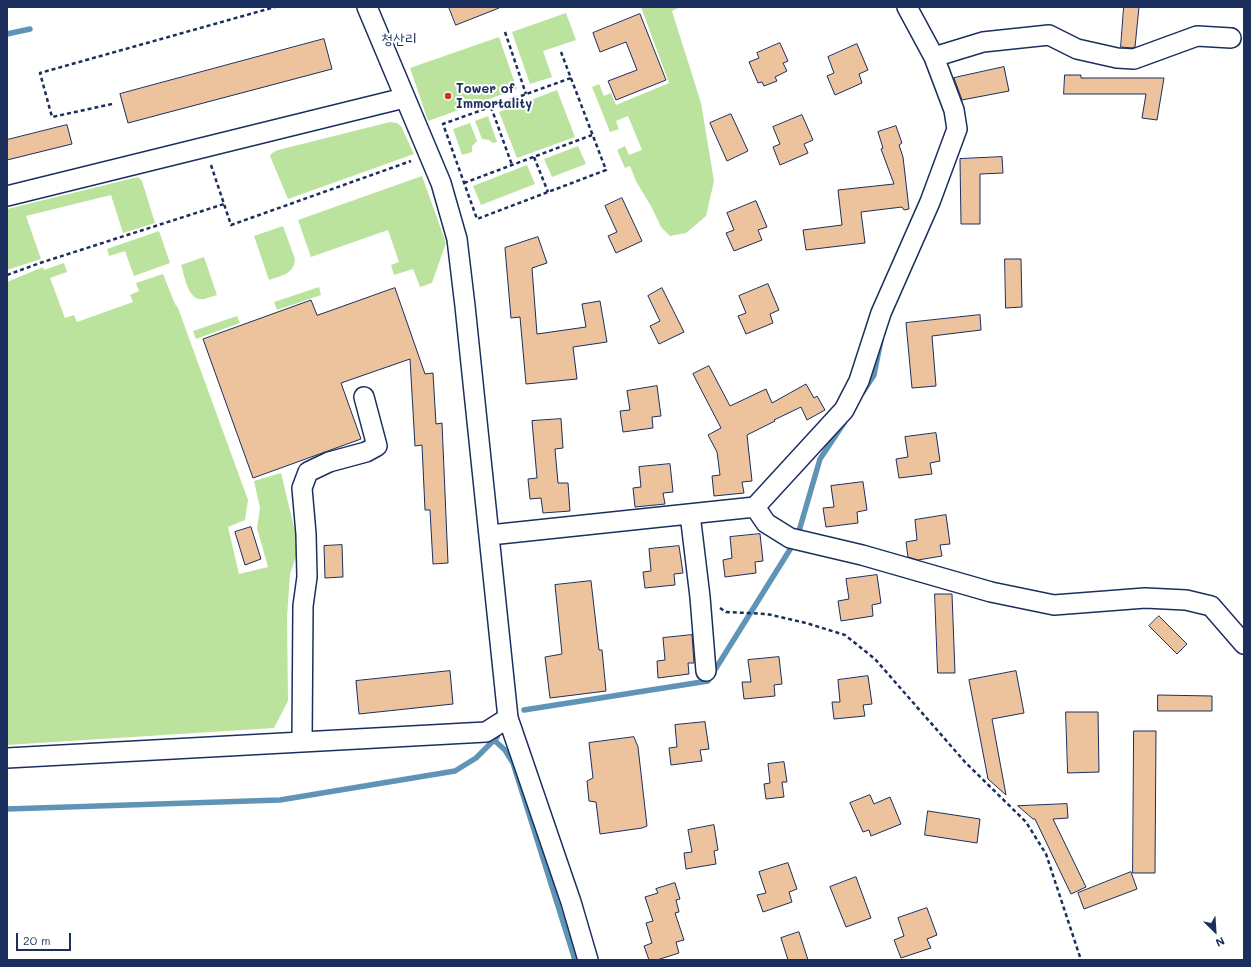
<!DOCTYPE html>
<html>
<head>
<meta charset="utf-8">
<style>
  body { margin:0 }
  #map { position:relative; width:1251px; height:967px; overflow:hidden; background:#fff; font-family:Mali,sans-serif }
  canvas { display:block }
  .frame { position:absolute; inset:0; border:8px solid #1b2f5e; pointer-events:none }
  .north { position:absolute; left:1195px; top:911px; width:40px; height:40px; -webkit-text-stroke:3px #fff; paint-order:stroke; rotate:155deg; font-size:11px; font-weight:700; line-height:16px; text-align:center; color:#1b2f5e }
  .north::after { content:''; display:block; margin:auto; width:14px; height:18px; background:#1b2f5e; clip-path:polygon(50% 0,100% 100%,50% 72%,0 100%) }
  .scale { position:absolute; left:16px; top:933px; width:55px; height:18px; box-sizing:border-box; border:2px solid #1b2f5e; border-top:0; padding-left:5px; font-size:12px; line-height:14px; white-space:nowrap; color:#1b2f5e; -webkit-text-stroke:3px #fff; paint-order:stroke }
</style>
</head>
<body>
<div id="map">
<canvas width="1251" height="967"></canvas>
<div class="frame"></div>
<div class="north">N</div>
<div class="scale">20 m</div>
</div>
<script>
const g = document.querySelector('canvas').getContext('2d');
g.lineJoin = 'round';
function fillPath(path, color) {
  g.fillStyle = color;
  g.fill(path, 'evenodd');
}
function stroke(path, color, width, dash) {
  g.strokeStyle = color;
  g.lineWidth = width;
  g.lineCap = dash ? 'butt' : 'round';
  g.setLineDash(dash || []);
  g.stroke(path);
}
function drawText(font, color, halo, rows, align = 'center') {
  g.font = font + ' Mali,"Poor Story",sans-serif';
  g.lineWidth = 4;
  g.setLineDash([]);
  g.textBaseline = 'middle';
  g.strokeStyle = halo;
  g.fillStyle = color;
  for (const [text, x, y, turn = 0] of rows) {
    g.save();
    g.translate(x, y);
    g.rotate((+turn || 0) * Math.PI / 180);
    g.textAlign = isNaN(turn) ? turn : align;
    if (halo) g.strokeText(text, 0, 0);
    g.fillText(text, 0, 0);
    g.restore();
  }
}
const green = new Path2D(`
  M 641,7 L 680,7 L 672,11 L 701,103 L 714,181 L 706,216 L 686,233 L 670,236 L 661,227 L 652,208 L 636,181 L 630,166 L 625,168 L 617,150 L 625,146 L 629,155 L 642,150 L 628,116 L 616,121 L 619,129 L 610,132 L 592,87 L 599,84 L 604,96 L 611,93 L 616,105 L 669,83 Z
  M 566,13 L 576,40 L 543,51 L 552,77 L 530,84 L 512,32 Z
  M 499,37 L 517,89 L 428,121 L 410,68 Z
  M 557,90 L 575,137 L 517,158 L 499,112 Z
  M 488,116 L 497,142 L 493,143 L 489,140 L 482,139 L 475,121 Z
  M 390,122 L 397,123 L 401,126 L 414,154 L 288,199 L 270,156 L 272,153 L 278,150 Z
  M 470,123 L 477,141 L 472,146 L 472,152 L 462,155 L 453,129 Z
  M 578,146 L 586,164 L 552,177 L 544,159 Z
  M 527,165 L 535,184 L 481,205 L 473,186 Z
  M 422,176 L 446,243 L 432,283 L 420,287 L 413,269 L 394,275 L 391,265 L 399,262 L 388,230 L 311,257 L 298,220 Z
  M 138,177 L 142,181 L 155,223 L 123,233 L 111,195 L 26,216 L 41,259 L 7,270 L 7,209 Z
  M 283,226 L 295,259 C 294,274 281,276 269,280 L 254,236 Z
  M 159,231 L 170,263 L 134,276 L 125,251 L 109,256 L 107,249 Z
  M 204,257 L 217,295 C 213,296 208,298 204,299 C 188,302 185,277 181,265 Z
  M 64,263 L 67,272 L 50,278 L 65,318 L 74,315 L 77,322 L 133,302 L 130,295 L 139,291 L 136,283 L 163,274 L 175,304 L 178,308 L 182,319 L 248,500 L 245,520 L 228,527 L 239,574 L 268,567 L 257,528 L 260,508 L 254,481 L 281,473 L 299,548 L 290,574 L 287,617 L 288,701 L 274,728 L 7,745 L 7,282 L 43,267 L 44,270 Z
  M 319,287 L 321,295 L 277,310 L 274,302 Z
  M 237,316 L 240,323 L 196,339 L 193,331 Z`);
const stream = new Path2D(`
  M 7,34 L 30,29
  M 863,392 L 874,375 L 881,340
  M 799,531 L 820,459 L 844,423
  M 524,710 L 708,681 L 794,543
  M 494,740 L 505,750 L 513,763 L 575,960
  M 7,809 L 280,800 L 455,771 L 476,758 L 497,737`);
const building = new Path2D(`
  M 449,7 L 499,7 L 499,8 L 456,25 Z
  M 1124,7 L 1139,7 L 1135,47 L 1132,48 L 1121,47 Z
  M 640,14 L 666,80 L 616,100 L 608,81 L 637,70 L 626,42 L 600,52 L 593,33 Z
  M 324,39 L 332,69 L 128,123 L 120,94 Z
  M 780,43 L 788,61 L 783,63 L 787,71 L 775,77 L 777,81 L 764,86 L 762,82 L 758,83 L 749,62 L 759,58 L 757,53 Z
  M 857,44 L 868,70 L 859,74 L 862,83 L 835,95 L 827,76 L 834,73 L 828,57 Z
  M 1004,67 L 1009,91 L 962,100 L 954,78 Z
  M 1065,75 L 1081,75 L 1081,78 L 1164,78 L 1157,120 L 1142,118 L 1146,94 L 1064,94 Z
  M 731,114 L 748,151 L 727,161 L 710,123 Z
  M 802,115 L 813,140 L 804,144 L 808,153 L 780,165 L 773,147 L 780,144 L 773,127 Z
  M 67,125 L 72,144 L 7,160 L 7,140 Z
  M 896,126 L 902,143 L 899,145 L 903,157 L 909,209 L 904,210 L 902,207 L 861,212 L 865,243 L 806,250 L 803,230 L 842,225 L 838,190 L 894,184 L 881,149 L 883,148 L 878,132 Z
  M 1002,157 L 1003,173 L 980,174 L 980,224 L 961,224 L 960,159 Z
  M 622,198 L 642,241 L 616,253 L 608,236 L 617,232 L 605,206 Z
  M 756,201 L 767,227 L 758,230 L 762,240 L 734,251 L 726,233 L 734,230 L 727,213 Z
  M 538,237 L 547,263 L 532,268 L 537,334 L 586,327 L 582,304 L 600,301 L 607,342 L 573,347 L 577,379 L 526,384 L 520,317 L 511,318 L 505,248 Z
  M 1005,259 L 1021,259 L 1022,307 L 1006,308 Z
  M 768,284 L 779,310 L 770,314 L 773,323 L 746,334 L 738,316 L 746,313 L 739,296 Z
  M 395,288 L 425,374 L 433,373 L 436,424 L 442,423 L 448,563 L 433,564 L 430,510 L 425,510 L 422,445 L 415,446 L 410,359 L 341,383 L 361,439 L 253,478 L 203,339 L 311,300 L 317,315 Z
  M 662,288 L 684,332 L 659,344 L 650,326 L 660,321 L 648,296 Z
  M 980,315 L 981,330 L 932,336 L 936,386 L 912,388 L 906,323 Z
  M 709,366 L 730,406 L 766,389 L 772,403 L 806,384 L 814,398 L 817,396 L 825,410 L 807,420 L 801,407 L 774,420 L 775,421 L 747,435 L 752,481 L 742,482 L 744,493 L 714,496 L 712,476 L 720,475 L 717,452 L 708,435 L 721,428 L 693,374 Z
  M 657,386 L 661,416 L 652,417 L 653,428 L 623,432 L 620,411 L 630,410 L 627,391 Z
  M 561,419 L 563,448 L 555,449 L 558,483 L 568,483 L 570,511 L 543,513 L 541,498 L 530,499 L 528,479 L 537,478 L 532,421 Z
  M 936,433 L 940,461 L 930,463 L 932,474 L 899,478 L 896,459 L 908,457 L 905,437 Z
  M 670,464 L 673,492 L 663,493 L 665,504 L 635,507 L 633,488 L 641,487 L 639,467 Z
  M 863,482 L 867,510 L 857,512 L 858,523 L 826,527 L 823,508 L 834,507 L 831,486 Z
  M 946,515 L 950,544 L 940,545 L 942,556 L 918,560 L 908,557 L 906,542 L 917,540 L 915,520 Z
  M 251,527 L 261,559 L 245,565 L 235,532 Z
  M 760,534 L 763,561 L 755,562 L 756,573 L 725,577 L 723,560 L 732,558 L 730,537 Z
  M 342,545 L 343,577 L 325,578 L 324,546 Z
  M 679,546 L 683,573 L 674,574 L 675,585 L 645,588 L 643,572 L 651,571 L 649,549 Z
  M 877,575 L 881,603 L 872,605 L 873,616 L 841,621 L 838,601 L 849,599 L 846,579 Z
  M 591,581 L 599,650 L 602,650 L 606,691 L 550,698 L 545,657 L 562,654 L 555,585 Z
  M 935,594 L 952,594 L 955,673 L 938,673 Z
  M 1159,616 L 1187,644 L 1177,654 L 1149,626 Z
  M 692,635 L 694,663 L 688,663 L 689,674 L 658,678 L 657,661 L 665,660 L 663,638 Z
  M 779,657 L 782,684 L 774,685 L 775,696 L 744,699 L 742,682 L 751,682 L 748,660 Z
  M 450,671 L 453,704 L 359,714 L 356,681 Z
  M 1016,671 L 1024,713 L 992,719 L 1006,795 L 988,779 L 969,680 Z
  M 868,676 L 872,704 L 863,705 L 865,716 L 834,719 L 832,702 L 840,702 L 838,680 Z
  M 1158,695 L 1212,696 L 1212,711 L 1158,711 Z
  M 1066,712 L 1098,712 L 1099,772 L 1068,773 Z
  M 705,722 L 709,749 L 700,750 L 702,761 L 671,765 L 669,748 L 677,747 L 675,725 Z
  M 1134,731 L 1156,731 L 1155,873 L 1133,873 Z
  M 634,737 L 638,747 L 647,826 L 642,828 L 600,834 L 596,802 L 589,801 L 587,781 L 593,778 L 589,743 Z
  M 784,762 L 787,782 L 782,782 L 784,797 L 766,799 L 764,784 L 770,783 L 768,764 Z
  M 870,795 L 874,804 L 890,797 L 901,824 L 871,836 L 869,830 L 863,832 L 850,803 Z
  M 1067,804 L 1068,818 L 1053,819 L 1086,887 L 1071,894 L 1035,819 L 1033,819 L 1018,806 Z
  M 928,811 L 980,819 L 977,843 L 925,835 Z
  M 714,825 L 718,850 L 714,851 L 716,864 L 686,869 L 684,853 L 692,852 L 688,830 Z
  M 788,863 L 797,889 L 789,892 L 792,902 L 763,912 L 757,895 L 766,893 L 759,872 Z
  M 1131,872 L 1137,889 L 1084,909 L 1078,893 Z
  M 856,877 L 871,918 L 846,927 L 830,887 Z
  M 675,883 L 680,899 L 676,900 L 679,912 L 675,913 L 684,940 L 676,942 L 679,953 L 657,960 L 649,960 L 644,946 L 652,943 L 646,923 L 653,921 L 645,897 L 658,893 L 656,889 Z
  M 927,908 L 937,935 L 927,939 L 931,948 L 901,958 L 894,940 L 904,936 L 898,918 Z
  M 799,932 L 808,960 L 788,960 L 781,938 Z`);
const path = new Path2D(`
  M 505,32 L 526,94
  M 561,52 L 606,170 L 477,219 L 443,124 L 571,78
  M 112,104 L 52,117 L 40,73 L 275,7
  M 491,107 L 512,165
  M 534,157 L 548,192
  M 211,165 L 231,225 L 411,161
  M 464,183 L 592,135
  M 7,275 L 40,263 L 224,204
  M 720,608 L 726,612 L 767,614 L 806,623 L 845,635 L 875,659 L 965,762 L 1026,822 L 1046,854 L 1081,960`);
const minor = new Path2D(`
  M 367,7 L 441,183 L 457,239 L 465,306 L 508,718 L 571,902 L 588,960
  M 907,7 L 934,57 L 954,110 L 957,129 L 930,202 L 881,313 L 859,381 L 844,410 L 755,507 L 766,523 L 790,538 L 862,555 L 991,592 L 1054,605 L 1145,598 L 1186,600 L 1211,606 L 1244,644
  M 934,57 L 983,42 L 1049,35 L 1077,49 L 1117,58 L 1134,59 L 1197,36 L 1231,38
  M 7,196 L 404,98
  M 690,514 L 700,597 L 706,671
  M 490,535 L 755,507
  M 302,742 L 303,606 L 307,577 L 306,534 L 302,488 L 308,472 L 329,462 L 366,452 L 377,446 L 364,397
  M 7,758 L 486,732 L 508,718`);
const markers = [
  [448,96,4,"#c8321e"]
];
const poiNames = [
  ["Tower of",456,89],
  ["Immortality",456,104]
];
const quarterNames = [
  ["청산리",399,39]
];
fillPath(green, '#bce39e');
stroke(stream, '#6094b6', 5.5);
fillPath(building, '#ecc39c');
stroke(building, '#1b2f5e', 1);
stroke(minor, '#1b2f5e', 22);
stroke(path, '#1b2f5e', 2.5, [4, 3]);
stroke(minor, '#fff', 19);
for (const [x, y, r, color] of markers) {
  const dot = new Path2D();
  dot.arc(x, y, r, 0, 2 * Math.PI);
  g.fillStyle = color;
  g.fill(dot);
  stroke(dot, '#fff', 1.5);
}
drawText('bold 13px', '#1b2f5e', '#fff', poiNames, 'left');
drawText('15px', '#1b2f5e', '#fff', quarterNames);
</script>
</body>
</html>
